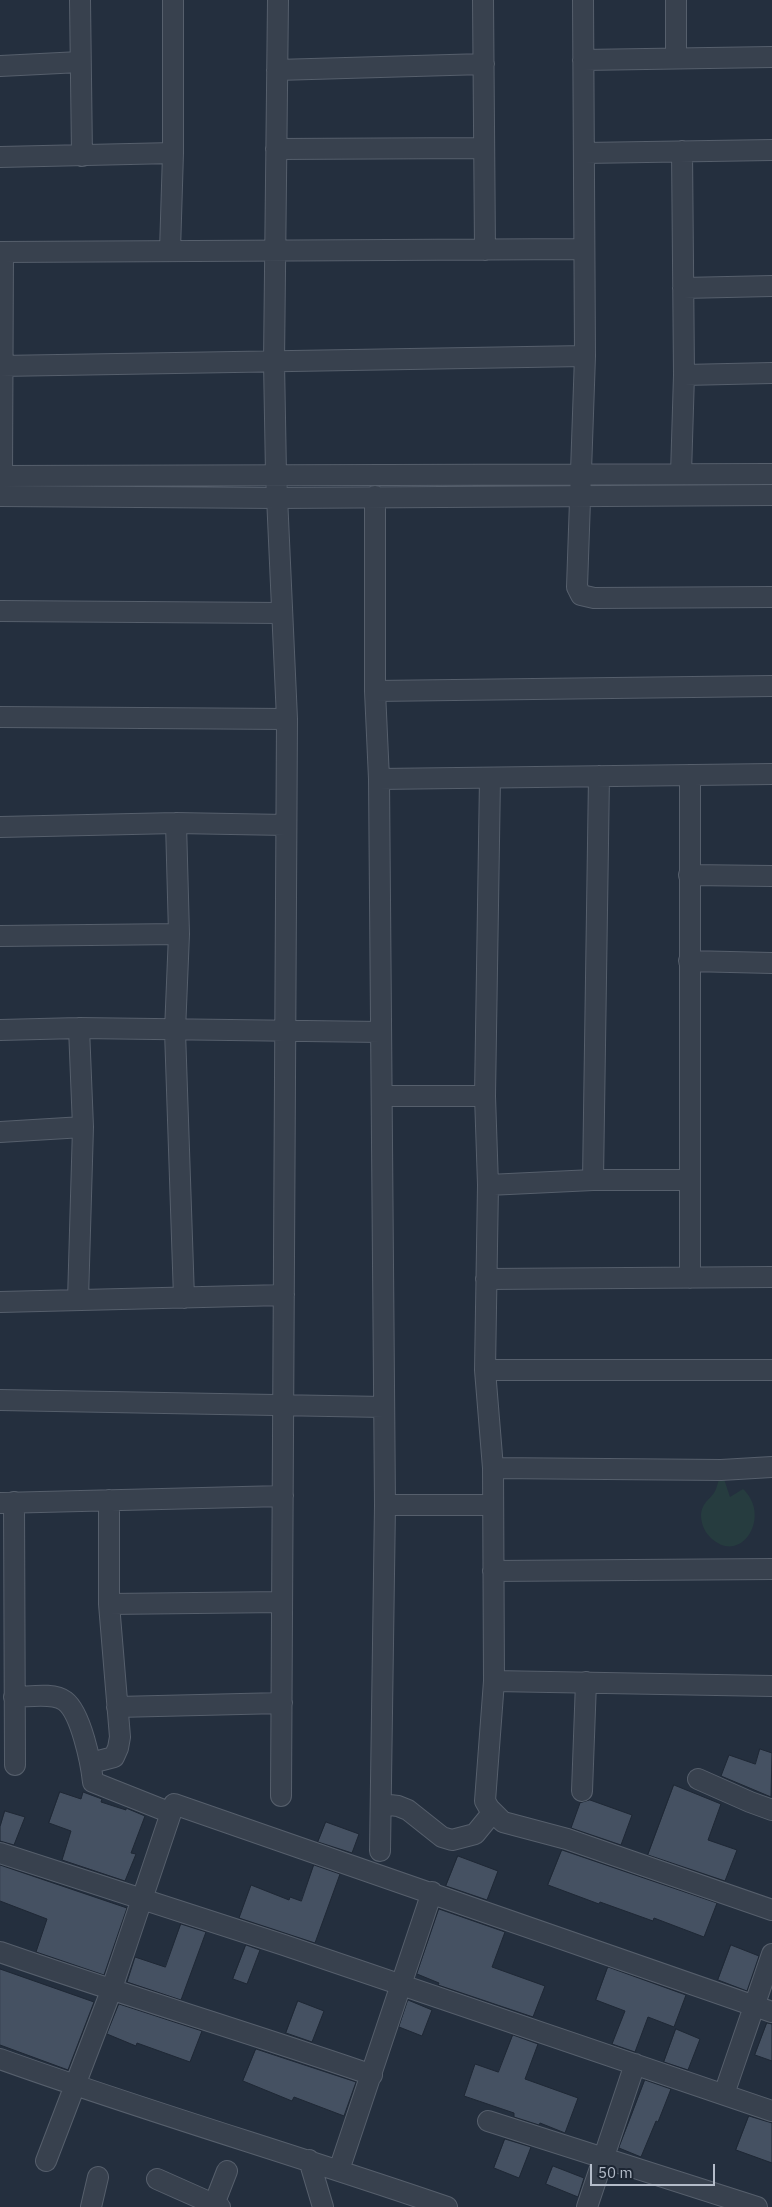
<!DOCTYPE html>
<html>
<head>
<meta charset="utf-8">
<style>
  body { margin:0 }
  #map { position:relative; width:772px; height:2207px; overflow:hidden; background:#242f3e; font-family:"IBM Plex Sans",sans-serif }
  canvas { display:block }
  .scale { position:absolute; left:590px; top:2164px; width:125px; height:22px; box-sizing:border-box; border:2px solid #b4bcc9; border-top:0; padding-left:6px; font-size:15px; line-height:18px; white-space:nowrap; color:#b4bcc9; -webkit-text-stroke:4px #1d2633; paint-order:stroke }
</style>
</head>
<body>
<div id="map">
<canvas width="772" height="2207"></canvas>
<div class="scale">50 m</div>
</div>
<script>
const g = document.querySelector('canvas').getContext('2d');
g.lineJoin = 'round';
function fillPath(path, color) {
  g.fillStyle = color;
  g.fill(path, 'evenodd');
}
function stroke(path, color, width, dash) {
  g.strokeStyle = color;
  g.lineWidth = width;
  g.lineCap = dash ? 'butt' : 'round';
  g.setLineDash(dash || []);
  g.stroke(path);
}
const green = new Path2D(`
  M 721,1470 L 730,1497 L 743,1489 C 772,1516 742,1565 712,1539 C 705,1533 701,1524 701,1515 C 702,1501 712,1499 716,1489 C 718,1483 720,1476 721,1470 Z`);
const building = new Path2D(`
  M 760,1749 L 772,1753 L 771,1797 L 721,1776 L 729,1755 L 755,1764 Z
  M 674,1785 L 721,1804 L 708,1840 L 737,1850 L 725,1881 L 648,1855 Z
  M 60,1792 L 81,1799 L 83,1792 L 102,1799 L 101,1802 L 126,1810 L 126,1808 L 145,1816 L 131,1853 L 136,1854 L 125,1881 L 62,1860 L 71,1831 L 49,1823 Z
  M 590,1800 L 632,1815 L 621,1845 L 571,1828 L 580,1803 Z
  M 5,1811 L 25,1817 L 14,1845 L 0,1841 L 0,1827 Z
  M 326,1822 L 359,1834 L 352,1853 L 318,1842 Z
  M 562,1850 L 717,1903 L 704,1937 L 654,1918 L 653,1921 L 600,1902 L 599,1904 L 548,1885 Z
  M 458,1856 L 498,1871 L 487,1900 L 446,1886 Z
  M 0,1865 L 127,1908 L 104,1975 L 36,1952 L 47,1919 L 0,1901 Z
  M 314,1865 L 340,1874 L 315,1943 L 239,1918 L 251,1885 L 289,1900 L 290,1897 L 301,1901 Z
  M 439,1909 L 505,1932 L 492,1967 L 545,1986 L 533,2017 L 438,1985 L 439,1983 L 417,1974 Z
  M 181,1924 L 206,1932 L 181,2000 L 127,1982 L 135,1957 L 165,1967 Z
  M 246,1945 L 260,1950 L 247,1984 L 233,1979 Z
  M 731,1945 L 759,1956 L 747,1991 L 718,1980 Z
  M 608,1967 L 686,1995 L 674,2027 L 648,2017 L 635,2052 L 612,2044 L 625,2011 L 596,2000 Z
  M 0,1969 L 94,2002 L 68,2070 L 0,2045 Z
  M 408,2000 L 432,2010 L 422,2036 L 399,2027 Z
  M 298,2001 L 324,2011 L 312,2042 L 286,2033 Z
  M 119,2004 L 202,2031 L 190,2062 L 137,2043 L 136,2046 L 107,2034 Z
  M 767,2023 L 772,2024 L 772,2061 L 755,2055 Z
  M 676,2029 L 700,2039 L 688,2070 L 664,2062 Z
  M 513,2035 L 538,2044 L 525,2079 L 578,2098 L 565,2133 L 540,2123 L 539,2125 L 514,2117 L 514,2113 L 464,2096 L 475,2064 L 498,2072 Z
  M 256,2049 L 356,2082 L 344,2116 L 294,2097 L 292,2101 L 243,2081 Z
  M 645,2080 L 671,2089 L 658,2122 L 656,2121 L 641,2157 L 619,2148 Z
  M 749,2116 L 772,2123 L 772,2163 L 736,2150 Z
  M 505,2139 L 531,2147 L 519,2178 L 494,2168 Z
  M 553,2166 L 584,2178 L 578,2197 L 546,2184 Z`);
const minor = new Path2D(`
  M 80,0 L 82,156
  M 278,0 L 274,362 L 276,474 L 287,719 L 281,1796
  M 483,0 L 485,250
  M 583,0 L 585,356 L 577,587 L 581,595 L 594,598 L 772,597
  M 676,58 L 676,0
  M 583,60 L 772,57
  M 0,66 L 80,62
  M 277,70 L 484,64
  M 276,149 L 484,148
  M 584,153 L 772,150
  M 0,157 L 173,153
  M 170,251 L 173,153 L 173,0
  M 0,252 L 584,249
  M 683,288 L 772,286
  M 0,366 L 585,356
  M 684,375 L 772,373
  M 681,474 L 684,375 L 682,151
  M 0,476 L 772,474
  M 2,476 L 3,252
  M 0,496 L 277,498 L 772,495
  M 375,496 L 375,691 L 379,779 L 385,1505 L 380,1851
  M 0,611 L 281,613
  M 375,691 L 772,686
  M 0,717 L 287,719
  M 490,778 L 485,1096 L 488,1185 L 485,1370 L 493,1468 L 494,1681 L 485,1801 L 489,1808 L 503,1822 L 567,1839 L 772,1910
  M 379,779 L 772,774
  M 176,823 L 179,934 L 175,1031 L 184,1298
  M 0,827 L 176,823 L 286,825
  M 689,875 L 772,876
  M 0,936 L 179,934
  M 689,961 L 772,963
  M 0,1030 L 79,1028 L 381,1032
  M 382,1096 L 485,1096
  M 0,1132 L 83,1127
  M 593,1180 L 599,776
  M 488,1185 L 593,1180 L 690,1180 L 690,775
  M 690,1278 L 690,1180
  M 486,1279 L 772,1277
  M 78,1300 L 83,1127 L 79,1028
  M 0,1302 L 284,1295
  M 485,1370 L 772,1370
  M 0,1400 L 384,1407
  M 493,1468 L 721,1470 L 772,1467
  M 14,1502 L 15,1765
  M 0,1503 L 283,1496
  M 385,1505 L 493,1505
  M 493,1571 L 772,1569
  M 109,1604 L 282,1602
  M 494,1681 L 772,1686
  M 14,1697 C 29,1697 53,1692 65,1701 C 81,1713 91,1763 93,1782 L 171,1813
  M 117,1707 L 282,1703
  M 91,1763 L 114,1757 L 118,1748 L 120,1737 L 109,1604 L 109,1500
  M 698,1779 L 750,1802 L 772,1810
  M 582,1791 L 586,1682
  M 381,1804 L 398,1806 L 408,1810 L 442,1837 L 452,1840 L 475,1834 L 493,1812
  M 0,1853 L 284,1945 L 772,2111
  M 0,1952 C 123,1995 248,2032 372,2075
  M 0,2059 C 148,2112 299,2156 447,2207
  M 724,2094 L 772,1954
  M 488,2121 L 757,2207
  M 309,2160 L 323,2207
  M 46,2161 L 111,1991 L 174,1804 L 772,2012
  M 339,2170 L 432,1892
  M 157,2179 L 220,2207
  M 91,2207 L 98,2177
  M 213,2207 L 227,2171
  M 587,2207 L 635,2064`);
fillPath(green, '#263c3f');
fillPath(building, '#455162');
stroke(building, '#1f2835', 1);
stroke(minor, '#565f6c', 22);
stroke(minor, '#38414e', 20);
</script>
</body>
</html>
